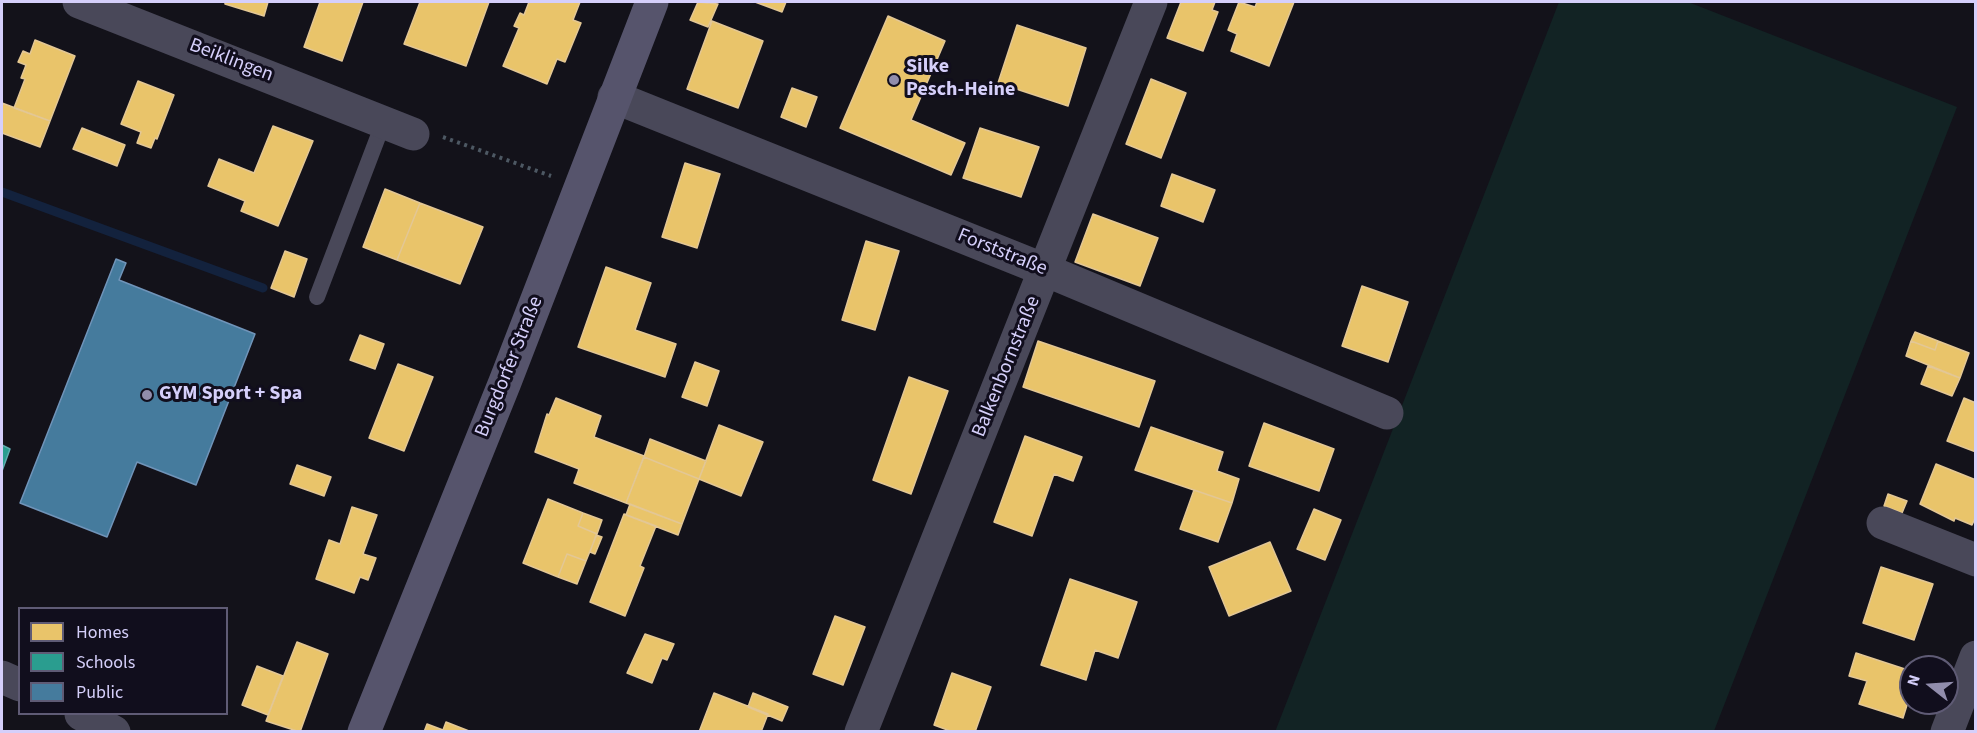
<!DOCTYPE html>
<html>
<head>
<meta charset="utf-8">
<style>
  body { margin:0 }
  #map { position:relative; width:1977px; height:733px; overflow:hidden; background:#13121a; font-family:"Source Sans 3",sans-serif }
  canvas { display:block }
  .frame { position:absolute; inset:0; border:3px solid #d5cffa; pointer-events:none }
  .legend { position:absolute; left:18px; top:607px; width:210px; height:108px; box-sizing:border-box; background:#110e1d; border:2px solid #5f5b75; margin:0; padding:8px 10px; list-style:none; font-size:18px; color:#d5cffa }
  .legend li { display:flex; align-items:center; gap:12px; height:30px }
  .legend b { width:30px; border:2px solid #5f5b75 }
  .north { position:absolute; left:1899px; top:655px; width:60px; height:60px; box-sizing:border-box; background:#110e1d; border:2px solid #5f5b75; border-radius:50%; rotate:287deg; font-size:16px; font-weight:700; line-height:24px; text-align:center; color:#d5cffa }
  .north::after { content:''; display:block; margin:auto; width:21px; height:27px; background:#918dac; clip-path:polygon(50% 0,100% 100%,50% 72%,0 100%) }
</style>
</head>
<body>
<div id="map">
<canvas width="1977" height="733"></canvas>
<div class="frame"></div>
<ul class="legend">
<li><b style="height:16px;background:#e9c46a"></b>Homes</li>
<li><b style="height:16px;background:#2a9d8f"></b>Schools</li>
<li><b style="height:16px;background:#457b9d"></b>Public</li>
</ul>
<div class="north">N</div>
</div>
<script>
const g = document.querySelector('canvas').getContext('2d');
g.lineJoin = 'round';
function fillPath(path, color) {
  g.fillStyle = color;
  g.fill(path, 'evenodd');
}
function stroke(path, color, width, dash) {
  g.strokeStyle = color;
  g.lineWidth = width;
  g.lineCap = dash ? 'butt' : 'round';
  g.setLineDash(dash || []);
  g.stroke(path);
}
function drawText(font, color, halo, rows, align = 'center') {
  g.font = font + ' "Source Sans 3",sans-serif';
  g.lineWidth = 6;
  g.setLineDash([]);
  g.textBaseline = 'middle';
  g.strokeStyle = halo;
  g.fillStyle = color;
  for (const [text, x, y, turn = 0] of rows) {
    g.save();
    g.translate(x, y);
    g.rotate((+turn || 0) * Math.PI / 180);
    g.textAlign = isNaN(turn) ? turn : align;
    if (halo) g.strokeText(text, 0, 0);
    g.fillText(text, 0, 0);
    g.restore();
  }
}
const green = new Path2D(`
  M 1559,2 L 1688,2 L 1957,107 L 1714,731 L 1275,732 Z`);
const homes = new Path2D(`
  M 225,2 L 268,2 L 264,16 L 225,4 Z
  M 320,2 L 363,2 L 342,61 L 304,47 Z
  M 420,2 L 489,2 L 466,66 L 404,44 Z
  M 529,2 L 580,2 L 573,20 L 581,23 L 565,62 L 557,59 L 547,84 L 503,66 L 519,28 L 514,26 L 520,13 L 524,15 Z
  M 698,2 L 718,4 L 708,27 L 690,20 Z
  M 755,2 L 786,2 L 782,12 Z
  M 1181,2 L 1215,2 L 1212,10 L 1218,12 L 1203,51 L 1167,38 Z
  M 1239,2 L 1255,7 L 1257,2 L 1294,2 L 1269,66 L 1231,51 L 1237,34 L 1228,30 Z
  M 888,16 L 945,41 L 911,120 L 965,143 L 951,175 L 840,128 Z
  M 712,21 L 763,41 L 738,108 L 687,89 Z
  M 1017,25 L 1086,48 L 1068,106 L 998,83 Z
  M 35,40 L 75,56 L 50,121 L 14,108 L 25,79 L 21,78 L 26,65 L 18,62 L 23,51 L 30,54 Z
  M 1151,79 L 1186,93 L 1161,158 L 1126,144 Z
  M 138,81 L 174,95 L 157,139 L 155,138 L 151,148 L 137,143 L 141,132 L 121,124 Z
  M 792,88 L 817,97 L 806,127 L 781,117 Z
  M 2,103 L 50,121 L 40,147 L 2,133 Z
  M 273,126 L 313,141 L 278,226 L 241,211 L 245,201 L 208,186 L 219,159 L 254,173 Z
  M 82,128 L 125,145 L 117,166 L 73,149 Z
  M 980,128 L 1039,147 L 1021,197 L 963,178 Z
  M 685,163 L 720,174 L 697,248 L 662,237 Z
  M 1172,174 L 1215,190 L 1203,222 L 1161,206 Z
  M 385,189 L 420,203 L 397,260 L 363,247 Z
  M 420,203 L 483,227 L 460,284 L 397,260 Z
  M 1093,214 L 1158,238 L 1140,286 L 1075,262 Z
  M 866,241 L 899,251 L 875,330 L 842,320 Z
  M 285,251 L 307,259 L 294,297 L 271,288 Z
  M 606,267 L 651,283 L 635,330 L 676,344 L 665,377 L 578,347 Z
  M 1362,286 L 1408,302 L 1388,362 L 1342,346 Z
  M 1915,332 L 1938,341 L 1935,350 L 1911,341 Z
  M 360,335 L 384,344 L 375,369 L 350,360 Z
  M 1038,341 L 1155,381 L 1139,427 L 1023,387 Z
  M 1911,341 L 1935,350 L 1938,341 L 1969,353 L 1960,378 L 1906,356 Z
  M 695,362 L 719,371 L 707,406 L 682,397 Z
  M 398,364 L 433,377 L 404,451 L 369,438 Z
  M 1928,366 L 1960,378 L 1952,396 L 1921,384 Z
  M 909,377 L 948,391 L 911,494 L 873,480 Z
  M 556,398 L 601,416 L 594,437 L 644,456 L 626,503 L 574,483 L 579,469 L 535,452 L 547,414 L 549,415 Z
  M 1964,398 L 1976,403 L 1976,452 L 1947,441 Z
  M 1264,423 L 1334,449 L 1319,491 L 1249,466 Z
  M 719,425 L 763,442 L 741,496 L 699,479 Z
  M 1151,427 L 1223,452 L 1217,471 L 1239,479 L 1232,503 L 1135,470 Z
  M 1025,436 L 1082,457 L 1073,481 L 1054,474 L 1032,536 L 994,522 Z
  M 650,439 L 706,461 L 699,479 L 644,457 Z
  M 644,457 L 699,479 L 682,524 L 626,503 Z
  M 1936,464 L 1976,480 L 1976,516 L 1972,525 L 1955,518 L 1954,521 L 1920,504 Z
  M 297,465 L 331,477 L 324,496 L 290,484 Z
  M 1194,490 L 1232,503 L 1218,542 L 1180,529 Z
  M 1888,494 L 1907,501 L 1902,513 L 1884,506 Z
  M 548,499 L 583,513 L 578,526 L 597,534 L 586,561 L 567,554 L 558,577 L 523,563 Z
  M 630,504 L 682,524 L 678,535 L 626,515 Z
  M 352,507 L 377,515 L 363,554 L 376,558 L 368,580 L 360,577 L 354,593 L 316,579 L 329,540 L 340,544 Z
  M 1314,509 L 1341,520 L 1325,560 L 1297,549 Z
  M 583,513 L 602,520 L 597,534 L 578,526 Z
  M 624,514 L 656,526 L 640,566 L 644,568 L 625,616 L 590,602 Z
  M 596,535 L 602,537 L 595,554 L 590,552 Z
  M 1270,542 L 1291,591 L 1229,616 L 1209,567 Z
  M 567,554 L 586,561 L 577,584 L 558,577 Z
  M 1881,567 L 1933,584 L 1914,640 L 1863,623 Z
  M 1070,579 L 1137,602 L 1118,658 L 1095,650 L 1086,680 L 1041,665 Z
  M 835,616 L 865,627 L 843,685 L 813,674 Z
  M 645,634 L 674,644 L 667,660 L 662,658 L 652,683 L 627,673 Z
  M 297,642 L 328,654 L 300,732 L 266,721 Z
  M 1856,653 L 1911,671 L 1911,692 L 1903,718 L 1859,704 L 1867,681 L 1849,676 Z
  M 257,666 L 283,676 L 268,715 L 242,705 Z
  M 952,673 L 991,687 L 975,732 L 953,732 L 934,725 Z
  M 714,693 L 768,714 L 761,732 L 699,732 Z
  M 753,693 L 788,707 L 782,721 L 748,707 Z
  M 446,722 L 469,731 L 469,732 L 424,732 L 427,724 L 443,730 Z`);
const schools = new Path2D(`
  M 2,445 L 10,449 L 2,471 Z`);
const public = new Path2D(`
  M 116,259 L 126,263 L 119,280 L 255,334 L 196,485 L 137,462 L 107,537 L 20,503 Z`);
const stream = new Path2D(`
  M 2,192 L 263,288`);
const path = new Path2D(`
  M 443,137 L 551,176`);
const service = new Path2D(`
  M 317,297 L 384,121`);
const minor = new Path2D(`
  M 79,2 L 413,134
  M 614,97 L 1045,270 L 1387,413
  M 1883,523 L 1976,560
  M 2,677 L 20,685
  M 81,714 L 114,732
  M 861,732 L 1151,2
  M 1947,732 L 1976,657`);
const secondary = new Path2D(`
  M 364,732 L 505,382 L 652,2`);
const markers = [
  [894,80,6,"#918dac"],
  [147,395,6,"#918dac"]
];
const streetNames = [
  ["Beiklingen",231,61,21],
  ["Forststraße",1002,253,22],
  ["Burgdorfer Straße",510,367,-68],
  ["Balkenbornstraße",1007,367,-68]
];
const poiNames = [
  ["Silke",906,68],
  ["Pesch-Heine",906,91],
  ["GYM Sport + Spa",159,395]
];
fillPath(green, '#122324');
fillPath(homes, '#e9c46a');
stroke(homes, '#e3c795', 1.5);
fillPath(schools, '#2a9d8f');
stroke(schools, '#5dacaf', 1.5);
fillPath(public, '#457b9d');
stroke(public, '#7094b9', 1.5);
stroke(stream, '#13223d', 9);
stroke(path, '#4d5863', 4, [3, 4.5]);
stroke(service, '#494859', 16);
stroke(minor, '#494859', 33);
stroke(secondary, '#56546c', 33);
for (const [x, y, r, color] of markers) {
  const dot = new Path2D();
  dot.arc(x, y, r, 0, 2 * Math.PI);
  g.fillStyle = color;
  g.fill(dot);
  stroke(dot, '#110e1d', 2);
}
drawText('20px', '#d5cffa', '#110e1d', streetNames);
drawText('bold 20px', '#d5cffa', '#110e1d', poiNames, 'left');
</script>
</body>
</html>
